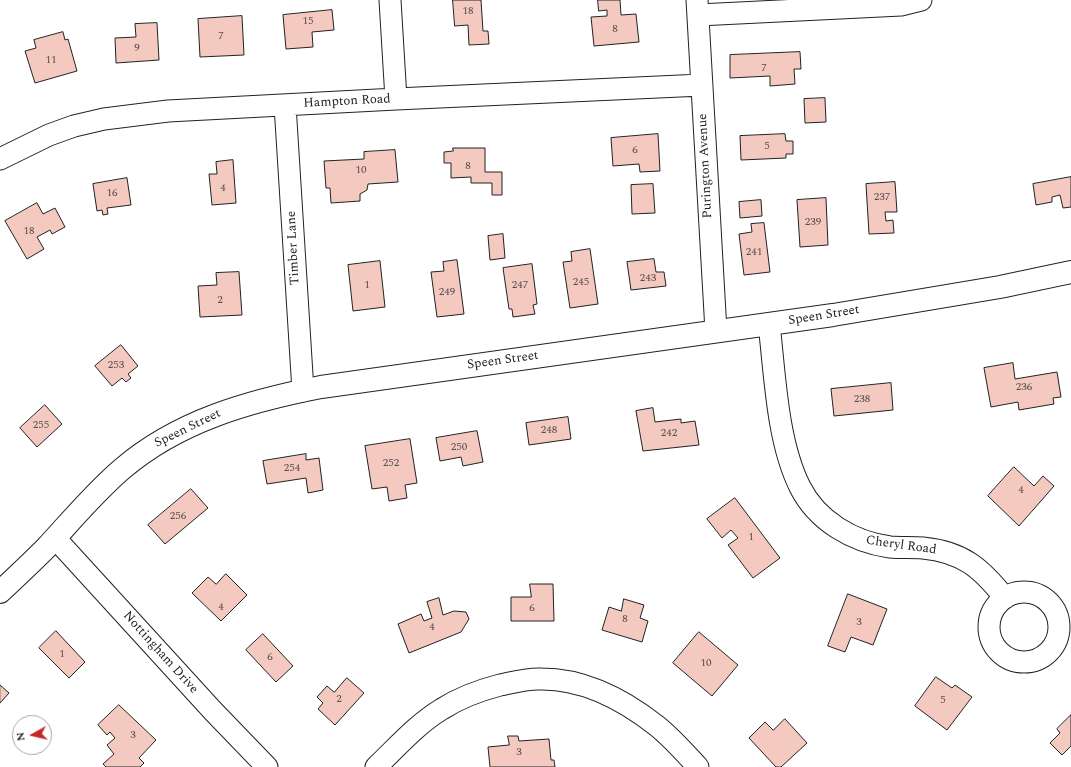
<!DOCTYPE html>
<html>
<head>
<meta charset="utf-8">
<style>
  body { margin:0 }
  #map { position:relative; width:1071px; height:767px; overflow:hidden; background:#fff; font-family:Spectral,serif }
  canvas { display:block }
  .north { position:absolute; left:12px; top:715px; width:40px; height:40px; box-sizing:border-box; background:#fff; border:1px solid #a7a7a7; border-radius:50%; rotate:262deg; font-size:11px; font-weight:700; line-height:16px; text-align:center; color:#222 }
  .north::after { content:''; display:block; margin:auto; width:14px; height:18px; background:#c62828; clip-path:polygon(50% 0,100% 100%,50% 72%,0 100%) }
</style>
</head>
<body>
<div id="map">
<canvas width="1071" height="767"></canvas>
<div class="north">N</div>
</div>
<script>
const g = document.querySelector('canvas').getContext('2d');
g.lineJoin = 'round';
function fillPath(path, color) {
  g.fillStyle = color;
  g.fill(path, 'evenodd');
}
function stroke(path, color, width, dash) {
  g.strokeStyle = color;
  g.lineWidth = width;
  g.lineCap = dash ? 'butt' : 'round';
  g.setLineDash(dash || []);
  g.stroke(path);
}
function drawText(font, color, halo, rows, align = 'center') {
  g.font = font + ' Spectral,serif';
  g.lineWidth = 3;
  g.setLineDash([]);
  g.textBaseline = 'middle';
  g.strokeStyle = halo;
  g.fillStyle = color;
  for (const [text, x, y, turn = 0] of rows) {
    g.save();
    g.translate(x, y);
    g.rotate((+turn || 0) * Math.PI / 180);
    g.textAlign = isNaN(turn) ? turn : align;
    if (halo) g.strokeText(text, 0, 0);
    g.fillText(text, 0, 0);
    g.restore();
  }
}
const building = new Path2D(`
  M 453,0 L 481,0 L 483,31 L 488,31 L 489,44 L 469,45 L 468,25 L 455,26 Z
  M 598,0 L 620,0 L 621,15 L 636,14 L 639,42 L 594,46 L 591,17 L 607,16 L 607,10 L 599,11 Z
  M 332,10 L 334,30 L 312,32 L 313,47 L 286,49 L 283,15 Z
  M 242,16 L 244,55 L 200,57 L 198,19 Z
  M 157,23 L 159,60 L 116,63 L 115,38 L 136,37 L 135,24 Z
  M 63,32 L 65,40 L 68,39 L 77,71 L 35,83 L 25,51 L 36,48 L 34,40 Z
  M 800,52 L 801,69 L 794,69 L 795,84 L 770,86 L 770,76 L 730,78 L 730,55 Z
  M 825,98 L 826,122 L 805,123 L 804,99 Z
  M 658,134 L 660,171 L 640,172 L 639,164 L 613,166 L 611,138 Z
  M 785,134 L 786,141 L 793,141 L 793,154 L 786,154 L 786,158 L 741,160 L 740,136 Z
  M 453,148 L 485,148 L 485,172 L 502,172 L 502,195 L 492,195 L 492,183 L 471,183 L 471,177 L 451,178 L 451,163 L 444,163 L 444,152 L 453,151 Z
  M 395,150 L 398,182 L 368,184 L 367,190 L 360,194 L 360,201 L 331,203 L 330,188 L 326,188 L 324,161 L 364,159 L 364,152 Z
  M 233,160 L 236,203 L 212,205 L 209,174 L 217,174 L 216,162 Z
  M 1071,177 L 1071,207 L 1063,208 L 1060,195 L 1052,197 L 1052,202 L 1036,205 L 1033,184 Z
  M 127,178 L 131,205 L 107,208 L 108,214 L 103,215 L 102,210 L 97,211 L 93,184 Z
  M 895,182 L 897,212 L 885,212 L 886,221 L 893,220 L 894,233 L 869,234 L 866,184 Z
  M 653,184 L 655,213 L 632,214 L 631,185 Z
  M 826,198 L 828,245 L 800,247 L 797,200 Z
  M 761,200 L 762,216 L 740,218 L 739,202 Z
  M 37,203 L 43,214 L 55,208 L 65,227 L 52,234 L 50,230 L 37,237 L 44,249 L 27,259 L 5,221 Z
  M 764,223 L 770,272 L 744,275 L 739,234 L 752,232 L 751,224 Z
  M 503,234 L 505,258 L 490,260 L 488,236 Z
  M 590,249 L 598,304 L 570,308 L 563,262 L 572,261 L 571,252 Z
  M 654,259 L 656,272 L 664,272 L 666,286 L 631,290 L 627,262 Z
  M 457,260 L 464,314 L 437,317 L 431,272 L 444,271 L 443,262 Z
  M 380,261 L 385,307 L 353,311 L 348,265 Z
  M 532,264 L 537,304 L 533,305 L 535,314 L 513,317 L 512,309 L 509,309 L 503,268 Z
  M 239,272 L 242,315 L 200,317 L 198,286 L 217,285 L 216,273 Z
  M 121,345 L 138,366 L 128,374 L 131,378 L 126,382 L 122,378 L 112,386 L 95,366 Z
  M 1013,363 L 1015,379 L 1057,372 L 1061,397 L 1053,398 L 1054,404 L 1019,410 L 1018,402 L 991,407 L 984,368 Z
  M 891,383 L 893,410 L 834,416 L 831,389 Z
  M 45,405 L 62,424 L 37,447 L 20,428 Z
  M 653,408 L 655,422 L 681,419 L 681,423 L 695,421 L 699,445 L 643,451 L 636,411 Z
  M 568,417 L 571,439 L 529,445 L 526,423 Z
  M 477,431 L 483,462 L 463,466 L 461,457 L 440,461 L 436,438 Z
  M 410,439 L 417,483 L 405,485 L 407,498 L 389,501 L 387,487 L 372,489 L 365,446 Z
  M 306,454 L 306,460 L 319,458 L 323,490 L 308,493 L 306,478 L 267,484 L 263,461 Z
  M 1014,467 L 1034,486 L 1043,476 L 1054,486 L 1019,526 L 988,496 Z
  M 191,489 L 208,508 L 165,544 L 148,525 Z
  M 735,498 L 780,558 L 753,578 L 728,545 L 738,538 L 731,530 L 722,538 L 707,519 Z
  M 226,574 L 247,595 L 221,621 L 192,593 L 208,577 L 216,584 Z
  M 530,584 L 553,584 L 554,621 L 511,621 L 511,597 L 531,597 Z
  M 848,594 L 887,609 L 873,645 L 851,637 L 845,652 L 828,646 Z
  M 439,598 L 443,615 L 454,611 L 466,612 L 469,619 L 461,632 L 409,653 L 398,624 L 421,614 L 424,621 L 432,618 L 427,602 Z
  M 624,599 L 644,605 L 640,618 L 648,621 L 642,642 L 602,630 L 609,607 L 621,611 Z
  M 56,631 L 85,662 L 69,678 L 39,648 Z
  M 699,632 L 738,665 L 712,696 L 673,663 Z
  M 263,634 L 293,666 L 276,682 L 246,650 Z
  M 936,677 L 952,688 L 955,685 L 972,697 L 947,730 L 915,706 Z
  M 347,678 L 364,693 L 335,725 L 318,709 L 323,703 L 317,697 L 327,686 L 334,692 Z
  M 0,685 L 9,693 L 0,703 Z
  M 119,705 L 156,740 L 139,758 L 144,763 L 140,767 L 106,767 L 103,764 L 114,754 L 107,745 L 115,738 L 110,732 L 107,735 L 98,725 Z
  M 1071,715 L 1071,746 L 1062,755 L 1050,743 L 1060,733 L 1057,729 Z
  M 785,719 L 807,743 L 781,767 L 776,767 L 749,738 L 765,722 L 773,730 Z
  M 508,736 L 518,736 L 519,741 L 549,739 L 551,760 L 554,760 L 555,767 L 490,767 L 488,747 L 509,745 Z`);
const street = new Path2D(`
  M 390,0 L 396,99
  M 697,0 L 716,331
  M 698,15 L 901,5 L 921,0
  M 285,105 L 303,391
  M 0,159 L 49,135 L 74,126 L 104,119 L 168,111 L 396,99 L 702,85
  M 769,324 C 775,375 777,441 800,487 C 817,521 853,542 890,547 C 901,548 912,547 923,548 C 963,552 981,568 1005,598
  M 55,538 L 213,711 L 267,767
  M989 627a35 35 0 1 1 70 0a35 35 0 1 1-70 0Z
  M 376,767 C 397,747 417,724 442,709 C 459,698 481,690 500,685 C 514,682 528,678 542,679 C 585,679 624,700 657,726 C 672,738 685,753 698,767`);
const secondary = new Path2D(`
  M 0,592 C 15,578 31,563 46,548 C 71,521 94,493 122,469 C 178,421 249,401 321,387 L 833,315 L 1000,287 L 1071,272`);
const numberNames = [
  ["18",468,12],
  ["15",308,22],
  ["8",615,30],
  ["7",221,37],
  ["9",137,49],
  ["11",51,61],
  ["7",764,69],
  ["5",767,147],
  ["6",635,151],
  ["8",468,167],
  ["10",361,171],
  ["4",223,189],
  ["16",112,194],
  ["237",882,198],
  ["239",813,223],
  ["18",29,232],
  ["241",754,253],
  ["243",648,279],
  ["245",581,283],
  ["1",367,286],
  ["247",520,286],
  ["249",447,293],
  ["2",220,301],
  ["253",116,366],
  ["236",1024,388],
  ["238",862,400],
  ["255",41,426],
  ["248",549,431],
  ["242",669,434],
  ["250",459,448],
  ["252",391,464],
  ["254",292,469],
  ["4",1021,491],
  ["256",178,517],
  ["1",751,538],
  ["4",221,608],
  ["6",532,609],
  ["8",625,620],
  ["3",859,623],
  ["4",432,628],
  ["1",62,655],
  ["6",270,658],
  ["10",706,664],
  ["2",339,700],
  ["5",943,701],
  ["3",133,736],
  ["3",519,753]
];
const streetNames = [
  ["Hampton Road",347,102,-3],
  ["Purington Avenue",706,166,-93],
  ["Timber Lane",294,248,-93],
  ["Speen Street",824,316,-9],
  ["Speen Street",503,361,-8],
  ["Speen Street",188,429,-26],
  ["Cheryl Road",901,546,8],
  ["Nottingham Drive",160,653,48]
];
fillPath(building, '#f3c9c0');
stroke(building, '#222', 1);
stroke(street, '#222', 23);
stroke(secondary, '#222', 24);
stroke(street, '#fff', 21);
stroke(secondary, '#fff', 22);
drawText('11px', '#564c4a', null, numberNames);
drawText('13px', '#222', '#fff', streetNames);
</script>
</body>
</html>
